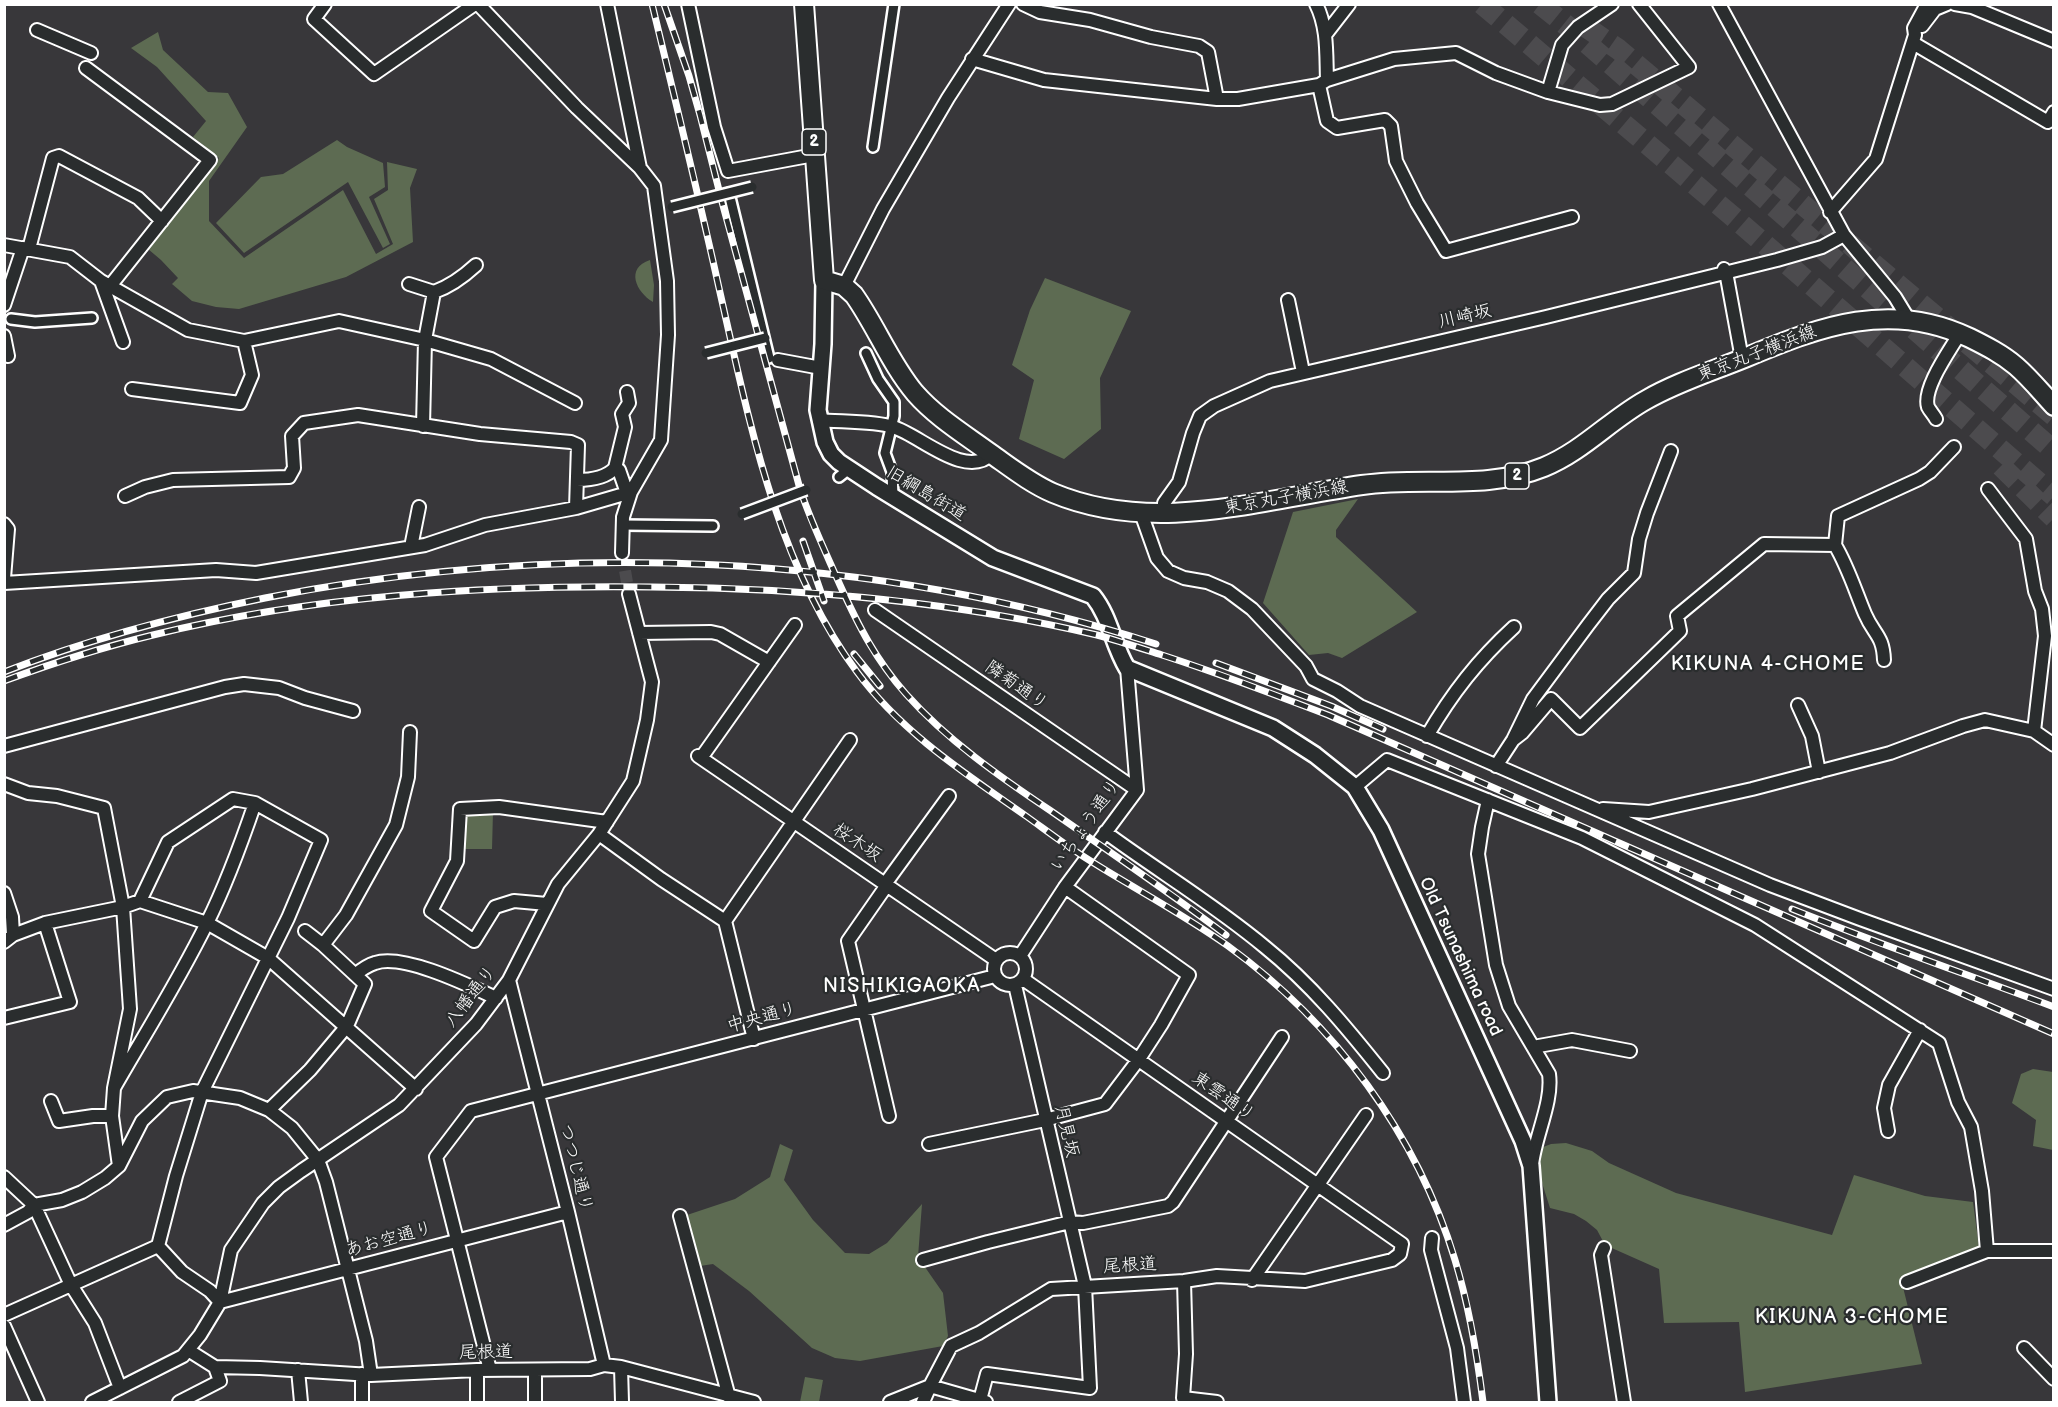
<!DOCTYPE html>
<html>
<head>
<meta charset="utf-8">
<style>
  body { margin:0 }
  #map { position:relative; width:2058px; height:1407px; overflow:hidden; background:#38373a; font-family:"Balsamiq Sans",sans-serif }
  canvas { display:block }
  .frame { position:absolute; inset:0; border:6px solid #fff; pointer-events:none }
</style>
</head>
<body>
<div id="map">
<canvas width="2058" height="1407"></canvas>
<div class="frame"></div>
</div>
<script>
const g = document.querySelector('canvas').getContext('2d');
g.lineJoin = 'round';
function fillPath(path, color) {
  g.fillStyle = color;
  g.fill(path, 'evenodd');
}
function stroke(path, color, width, dash) {
  g.strokeStyle = color;
  g.lineWidth = width;
  g.lineCap = dash ? 'butt' : 'round';
  g.setLineDash(dash || []);
  g.stroke(path);
}
function drawText(font, color, halo, rows, align = 'center') {
  g.font = font + ' "Balsamiq Sans","Klee One",sans-serif';
  g.lineWidth = 4.5;
  g.setLineDash([]);
  g.textBaseline = 'middle';
  g.strokeStyle = halo;
  g.fillStyle = color;
  for (const [text, x, y, turn = 0] of rows) {
    g.save();
    g.translate(x, y);
    g.rotate((+turn || 0) * Math.PI / 180);
    g.textAlign = isNaN(turn) ? turn : align;
    if (halo) g.strokeText(text, 0, 0);
    g.fillText(text, 0, 0);
    g.restore();
  }
}
const green = new Path2D(`
  M 158,32 L 163,50 L 208,92 L 228,93 L 247,127 L 209,181 L 209,221 L 244,258 L 343,190 L 376,254 L 393,244 L 374,199 L 388,190 L 387,162 L 417,169 L 410,188 L 413,242 L 346,277 L 239,309 L 216,307 L 192,301 L 172,284 L 178,278 L 161,260 L 148,249 L 219,158 L 193,137 L 206,121 L 157,67 L 131,48 Z
  M 337,140 L 347,147 L 383,163 L 385,187 L 369,197 L 390,244 L 383,248 L 348,182 L 244,253 L 216,223 L 261,177 L 283,174 Z
  M 650,260 L 654,285 L 653,302 C 636,292 625,268 650,260 Z
  M 1045,278 L 1131,311 L 1100,378 L 1101,429 L 1064,459 L 1019,439 L 1034,380 L 1012,365 L 1030,310 Z
  M 1358,499 L 1336,530 L 1336,537 L 1417,612 L 1342,658 L 1328,653 L 1309,655 L 1263,603 L 1293,512 Z
  M 493,812 L 492,849 L 463,849 L 465,815 Z
  M 2033,1069 L 2053,1072 L 2053,1150 L 2033,1146 L 2036,1120 L 2012,1103 L 2021,1074 Z
  M 1566,1143 L 1592,1151 L 1609,1163 L 1676,1193 L 1832,1235 L 1854,1175 L 1925,1196 L 1973,1202 L 1979,1247 L 1901,1279 L 1922,1364 L 1745,1392 L 1739,1322 L 1664,1323 L 1659,1269 L 1605,1245 L 1597,1230 L 1586,1221 L 1574,1214 L 1550,1208 L 1537,1167 L 1538,1149 L 1551,1144 Z
  M 780,1144 L 793,1150 L 784,1180 L 813,1220 L 845,1253 L 869,1254 L 887,1243 L 922,1204 L 918,1257 L 943,1293 L 948,1336 L 943,1346 L 860,1361 L 835,1358 L 812,1348 L 749,1291 L 713,1264 L 700,1266 L 687,1215 L 735,1199 L 770,1177 Z
  M 805,1377 L 823,1380 L 819,1402 L 800,1402 Z`);
const minorTunnel = new Path2D(`
  M 622,553 L 629,594`);
const motorwayTunnel = new Path2D(`
  M 1482,4 L 1731,215 L 2054,496
  M 1540,4 L 1566,25 L 2054,451
  M 1586,27 L 1618,49 L 2054,416
  M 2001,466 L 2054,518`);
const pedestrian = new Path2D(`
  M 873,147 L 894,4
  M 729,193 L 769,358
  M 11,319 L 35,322 L 92,318
  M 866,353 L 878,379 L 894,402 L 894,416 L 885,453 L 892,472 L 893,497
  M 839,477 L 849,469
  M 622,525 L 713,526`);
const minor = new Path2D(`
  M 325,4 L 314,19 L 374,74 L 475,4
  M 478,4 L 577,108 L 640,168 L 654,186 L 667,281 L 668,335 L 661,440 L 631,492 L 623,517 L 622,553
  M 607,4 L 640,168
  M 688,4 L 714,127 L 728,171 L 814,155
  M 1023,4 L 1040,12 L 1090,20 L 1151,37 L 1199,46 L 1208,52 L 1217,99
  M 1316,4 C 1328,28 1326,54 1327,80
  M 1719,4 L 1844,235 L 1895,297 L 1909,320
  M 1955,4 L 1972,7 L 2054,41
  M 1922,26 L 1935,9 L 1947,4
  M 37,30 L 91,53
  M 1325,35 L 1349,4
  M 1913,43 L 2048,122 L 2054,112
  M 972,59 L 1044,80 L 1217,99 L 1238,99 L 1319,85 L 1327,80 L 1394,59 L 1456,53 L 1496,73 L 1548,92 L 1600,105 L 1612,104 L 1689,67 L 1639,4
  M 86,68 L 210,160 L 110,286
  M 1319,85 L 1327,121 L 1337,128 L 1385,120 L 1391,126 L 1396,161 L 1417,203 L 1446,251 L 1572,217
  M 1548,92 L 1562,45 L 1578,27 L 1612,4
  M 1830,212 L 1876,159 L 1915,35 L 1914,28 L 1927,4
  M 4,245 L 70,257 L 101,281 L 188,330 L 244,341 L 339,321 L 425,340 L 491,359 L 575,403
  M 29,249 L 53,158 L 59,156 L 138,198 L 162,221
  M 1724,269 L 1726,272 L 1742,359
  M 101,281 L 123,342
  M 409,284 L 434,292 L 425,340 L 423,426
  M 844,286 L 883,209 L 948,98 L 1009,4
  M 434,292 C 451,286 463,277 476,265
  M 1288,300 L 1303,372
  M 4,305 L 23,248
  M 4,336 L 8,356 L 4,355
  M 778,360 L 821,368
  M 132,389 L 240,403 L 252,375 L 244,341
  M 1936,419 C 1934,415 1930,411 1928,407 C 1922,388 1951,349 1960,333
  M 819,420 C 839,422 875,421 893,427 C 920,435 965,480 992,454
  M 615,468 L 619,470 L 627,493
  M 577,480 C 589,480 606,478 615,468 L 625,427 L 622,414 L 629,403 L 627,392
  M 1988,489 L 2026,539 L 2035,591 L 2042,609 L 2045,636 L 2034,731
  M 125,496 L 145,487 L 173,480 L 289,477 L 294,468 L 292,436 L 304,423 L 358,415 L 480,434 L 571,442 L 578,445 L 576,508
  M 1141,513 L 1157,558 L 1168,571 L 1184,578 L 1207,582 L 1228,591 L 1252,609 L 1306,666 L 1313,679 L 1337,691 L 1360,706 L 1770,885 L 1860,919 L 2054,989
  M 1164,514 L 1164,503 L 1179,482 L 1193,433 L 1200,416 L 1214,406 L 1270,381 L 1546,317 L 1777,260 L 1822,247 L 1844,235
  M 4,524 L 8,529 L 4,578
  M 1835,545 C 1848,567 1855,590 1865,614 C 1874,635 1883,635 1884,660
  M 411,547 L 419,507
  M 4,583 L 216,570 L 256,573 L 425,545 L 485,525 L 576,508 L 631,492
  M 875,610 L 1137,790
  M 639,633 L 711,632 L 720,634 L 769,662
  M 1798,705 L 1812,736 L 1819,772
  M 1427,736 C 1452,693 1478,660 1514,627
  M 1513,740 L 1522,733 L 1551,699 L 1580,728 L 1680,631 L 1677,616 L 1764,544 L 1835,545 L 1838,516 L 1919,479 L 1930,472 L 1954,447
  M 4,746 L 225,687 L 244,684 L 279,688 L 305,698 L 353,711
  M 698,756 L 996,960
  M 701,758 L 795,625
  M 1496,766 L 1513,740 L 1533,699 L 1588,625 L 1608,599 L 1634,573 L 1639,539 L 1647,513 L 1671,451
  M 4,784 L 28,793 L 57,796 L 104,808 L 123,907 L 130,1009 L 114,1088 L 112,1116 L 119,1166
  M 1355,787 L 1387,760 L 1582,838 L 1755,925 L 1939,1043 L 1958,1102 L 1971,1127 L 1982,1191 L 1987,1251
  M 1488,800 L 1482,827 L 1478,854 L 1496,965 L 1509,1006 L 1549,1074 C 1553,1102 1535,1136 1532,1165
  M 1603,809 L 1649,812 L 1752,789 L 1890,753 L 1963,726 L 1985,720 L 2034,731 L 2054,745
  M 1105,832 C 1158,871 1215,905 1265,947 C 1311,984 1347,1028 1383,1073
  M 599,834 L 661,879 L 725,921 L 754,1039
  M 885,884 L 949,796
  M 887,885 L 848,941 L 889,1116
  M 4,893 L 12,917 L 13,935
  M 140,901 L 168,842 L 233,799 L 255,803
  M 547,904 L 514,901 L 495,907 L 474,941 L 431,911 L 457,861 L 460,809 L 499,807 L 607,822
  M 725,921 L 850,740
  M 305,931 L 323,945
  M 4,942 L 13,935 L 45,923 L 123,907 L 140,901 L 207,923 L 268,958 L 416,1089
  M994 969a16 16 0 1 1 32 0a16 16 0 1 1-32 0Z
  M 1020,956 L 1065,887 L 1137,790 L 1127,668
  M 355,975 C 361,970 368,965 375,963 C 403,953 470,986 496,998
  M 509,980 L 568,1212 L 604,1365
  M 4,1018 L 70,1002 L 45,923
  M 1533,1047 L 1572,1040 L 1630,1051
  M 114,1088 C 145,1034 179,980 207,923 C 226,885 241,844 255,803 L 321,840 L 288,918 L 202,1092 L 176,1176 L 158,1246
  M 51,1101 L 59,1121 L 93,1116 L 112,1116
  M 269,1110 L 310,1070 L 347,1026 L 365,984 L 323,945 L 346,915 L 396,825 L 408,777 L 410,732
  M 1888,1131 L 1884,1108 L 1889,1085 L 1920,1030
  M 929,1144 L 1045,1120 L 1105,1104 L 1139,1059 L 1161,1025 L 1189,975 L 1065,887
  M 4,1177 L 34,1205 L 71,1285 L 95,1323 L 120,1388
  M 680,1216 L 729,1397
  M 4,1225 L 28,1212 L 34,1205 L 62,1200 L 82,1192 L 105,1178 L 119,1166 L 142,1121 L 167,1097 L 193,1091 L 240,1098 L 269,1110 L 292,1128 L 318,1160 L 326,1182 L 366,1341 L 371,1375
  M 1432,1238 L 1431,1250 L 1457,1348 L 1464,1402
  M 158,1246 L 182,1272 L 210,1291 L 220,1302 L 568,1212
  M 1604,1248 L 1601,1255 L 1624,1402
  M 923,1260 L 988,1242 L 1070,1222 L 1083,1223 L 1168,1206 L 1173,1202 L 1282,1037
  M 1252,1280 L 1366,1115
  M 1184,1281 L 1186,1354 L 1183,1398 L 1217,1402
  M 1907,1282 L 1987,1251 L 2054,1251
  M 4,1315 L 158,1246
  M 4,1326 L 38,1402
  M 2024,1348 L 2054,1379
  M 215,1367 L 260,1368 L 371,1375 L 477,1370 L 590,1369 L 604,1365 L 621,1367 L 754,1402
  M 621,1367 L 622,1402
  M 298,1370 L 301,1402
  M 477,1370 L 477,1402
  M 490,1370 L 436,1157 L 471,1111 L 995,976
  M 980,1400 L 987,1374 L 1090,1388 L 1085,1286 L 1015,985
  M 92,1402 L 183,1356 L 200,1335 L 220,1302 L 231,1250 L 263,1203 L 279,1187 L 301,1171 L 399,1105 L 476,1024 L 509,980 L 558,884 L 599,834 L 633,781 L 647,720 L 652,682 L 629,594
  M 179,1402 L 220,1381 L 215,1367 L 188,1350
  M 362,1402 L 362,1374
  M 535,1402 L 535,1370
  M 890,1402 L 930,1386 L 951,1346 L 979,1333 L 1051,1289 L 1184,1281 L 1217,1276 L 1305,1281 L 1392,1260 L 1400,1254 L 1402,1244 L 1023,979
  M 923,1402 L 930,1386 L 986,1402`);
const tertiary = new Path2D(`
  M 824,280 L 823,344 L 818,410 L 825,442 L 831,454 L 839,462 L 877,487 L 993,558 L 1093,596 C 1110,617 1113,645 1127,668 L 1273,728 L 1315,755 L 1355,787 L 1381,830 L 1523,1141 L 1531,1166 L 1548,1402`);
const primary = new Path2D(`
  M 804,4 L 824,280 L 844,286 L 854,295 C 876,326 890,363 915,393 C 936,417 964,434 990,453 C 1010,467 1030,483 1053,493 C 1153,535 1260,500 1362,485 C 1423,476 1485,491 1544,467 C 1583,451 1610,420 1646,400 C 1677,382 1713,371 1747,357 C 1821,326 1891,300 1970,338 C 1986,346 2002,354 2016,366 C 2030,378 2041,392 2054,406`);
const rail = new Path2D(`
  M 652,4 C 675,99 698,193 719,288 C 749,420 775,561 857,672 C 901,732 966,774 1026,816 C 1047,831 1068,847 1089,860 C 1135,889 1183,914 1228,946 C 1334,1023 1417,1134 1455,1260 C 1469,1306 1477,1354 1483,1402
  M 664,4 L 689,76 L 700,115 L 722,202 L 800,489 C 811,522 826,553 840,585 C 859,627 876,660 906,694 C 947,740 1000,777 1051,811 C 1110,852 1169,892 1226,935
  M 803,541 L 824,601
  M 854,654 L 880,686
  M 1216,663 L 1331,706 L 1383,729
  M 4,672 C 89,639 176,616 265,598 C 560,540 869,552 1156,644
  M 4,681 C 53,663 103,647 153,635 C 315,595 486,585 652,587 C 802,588 951,601 1097,635 C 1119,641 1140,648 1162,655 C 1218,673 1273,694 1328,715 L 2054,1034
  M 1792,909 C 1879,944 1966,974 2054,1007`);
const pedestrianBridge = new Path2D(`
  M 672,207 L 752,187
  M 706,353 L 765,338
  M 742,514 L 806,490`);
const shields = [
  [814,142,24],
  [1517,476,24]
];
const shieldNames = [
  ["2",814,142],
  ["2",1517,476]
];
const streetNames = [
  ["川崎坂",1465,317,-13],
  ["東京丸子横浜線",1757,354,-21],
  ["旧綱島街道",926,494,31],
  ["東京丸子横浜線",1286,498,-10],
  ["隣菊通り",1016,686,35],
  ["いちょう通り",1086,826,-55],
  ["桜木坂",857,843,34],
  ["Old Tsunashima road",1460,957,65],
  ["八幡通り",471,997,-52],
  ["中央通り",762,1018,-15],
  ["東雲通り",1223,1097,35],
  ["月見坂",1066,1131,77],
  ["つつじ通り",575,1168,76],
  ["あお空通り",389,1240,-15],
  ["尾根道",1130,1266,-3],
  ["尾根道",486,1353,-1]
];
const neighbourhoodNames = [
  ["KIKUNA 4-CHOME",1768,665],
  ["NISHIKIGAOKA",902,987],
  ["KIKUNA 3-CHOME",1852,1318]
];
fillPath(green, '#5d6b52');
stroke(minorTunnel, '#4c4b4e', 12, [12, 6]);
stroke(motorwayTunnel, '#4c4b4e', 21, [21, 10]);
stroke(pedestrian, '#fff', 14);
stroke(minor, '#fff', 16);
stroke(tertiary, '#fff', 20);
stroke(primary, '#fff', 22);
stroke(pedestrian, '#2a2d2e', 9);
stroke(minor, '#2a2d2e', 12);
stroke(tertiary, '#2a2d2e', 15);
stroke(primary, '#2a2d2e', 18);
stroke(rail, '#fff', 7);
stroke(rail, '#2a2d2e', 4.5, [14]);
stroke(pedestrianBridge, '#fff', 14, []);
stroke(pedestrianBridge, '#2a2d2e', 9);
for (const [x, y, w] of shields) {
  const box = new Path2D();
  box.roundRect(x - w / 2, y - 13, w, 26, 4.5);
  g.fillStyle = '#2a2d2e';
  g.fill(box);
  stroke(box, '#fff', 1.5);
}
drawText('bold 16px', '#fff', null, shieldNames);
drawText('18px', '#fff', '#2a2d2e', streetNames);
g.letterSpacing = '1.5px';
drawText('20px', '#fff', '#2a2d2e', neighbourhoodNames);
g.letterSpacing = '0px';
</script>
</body>
</html>
